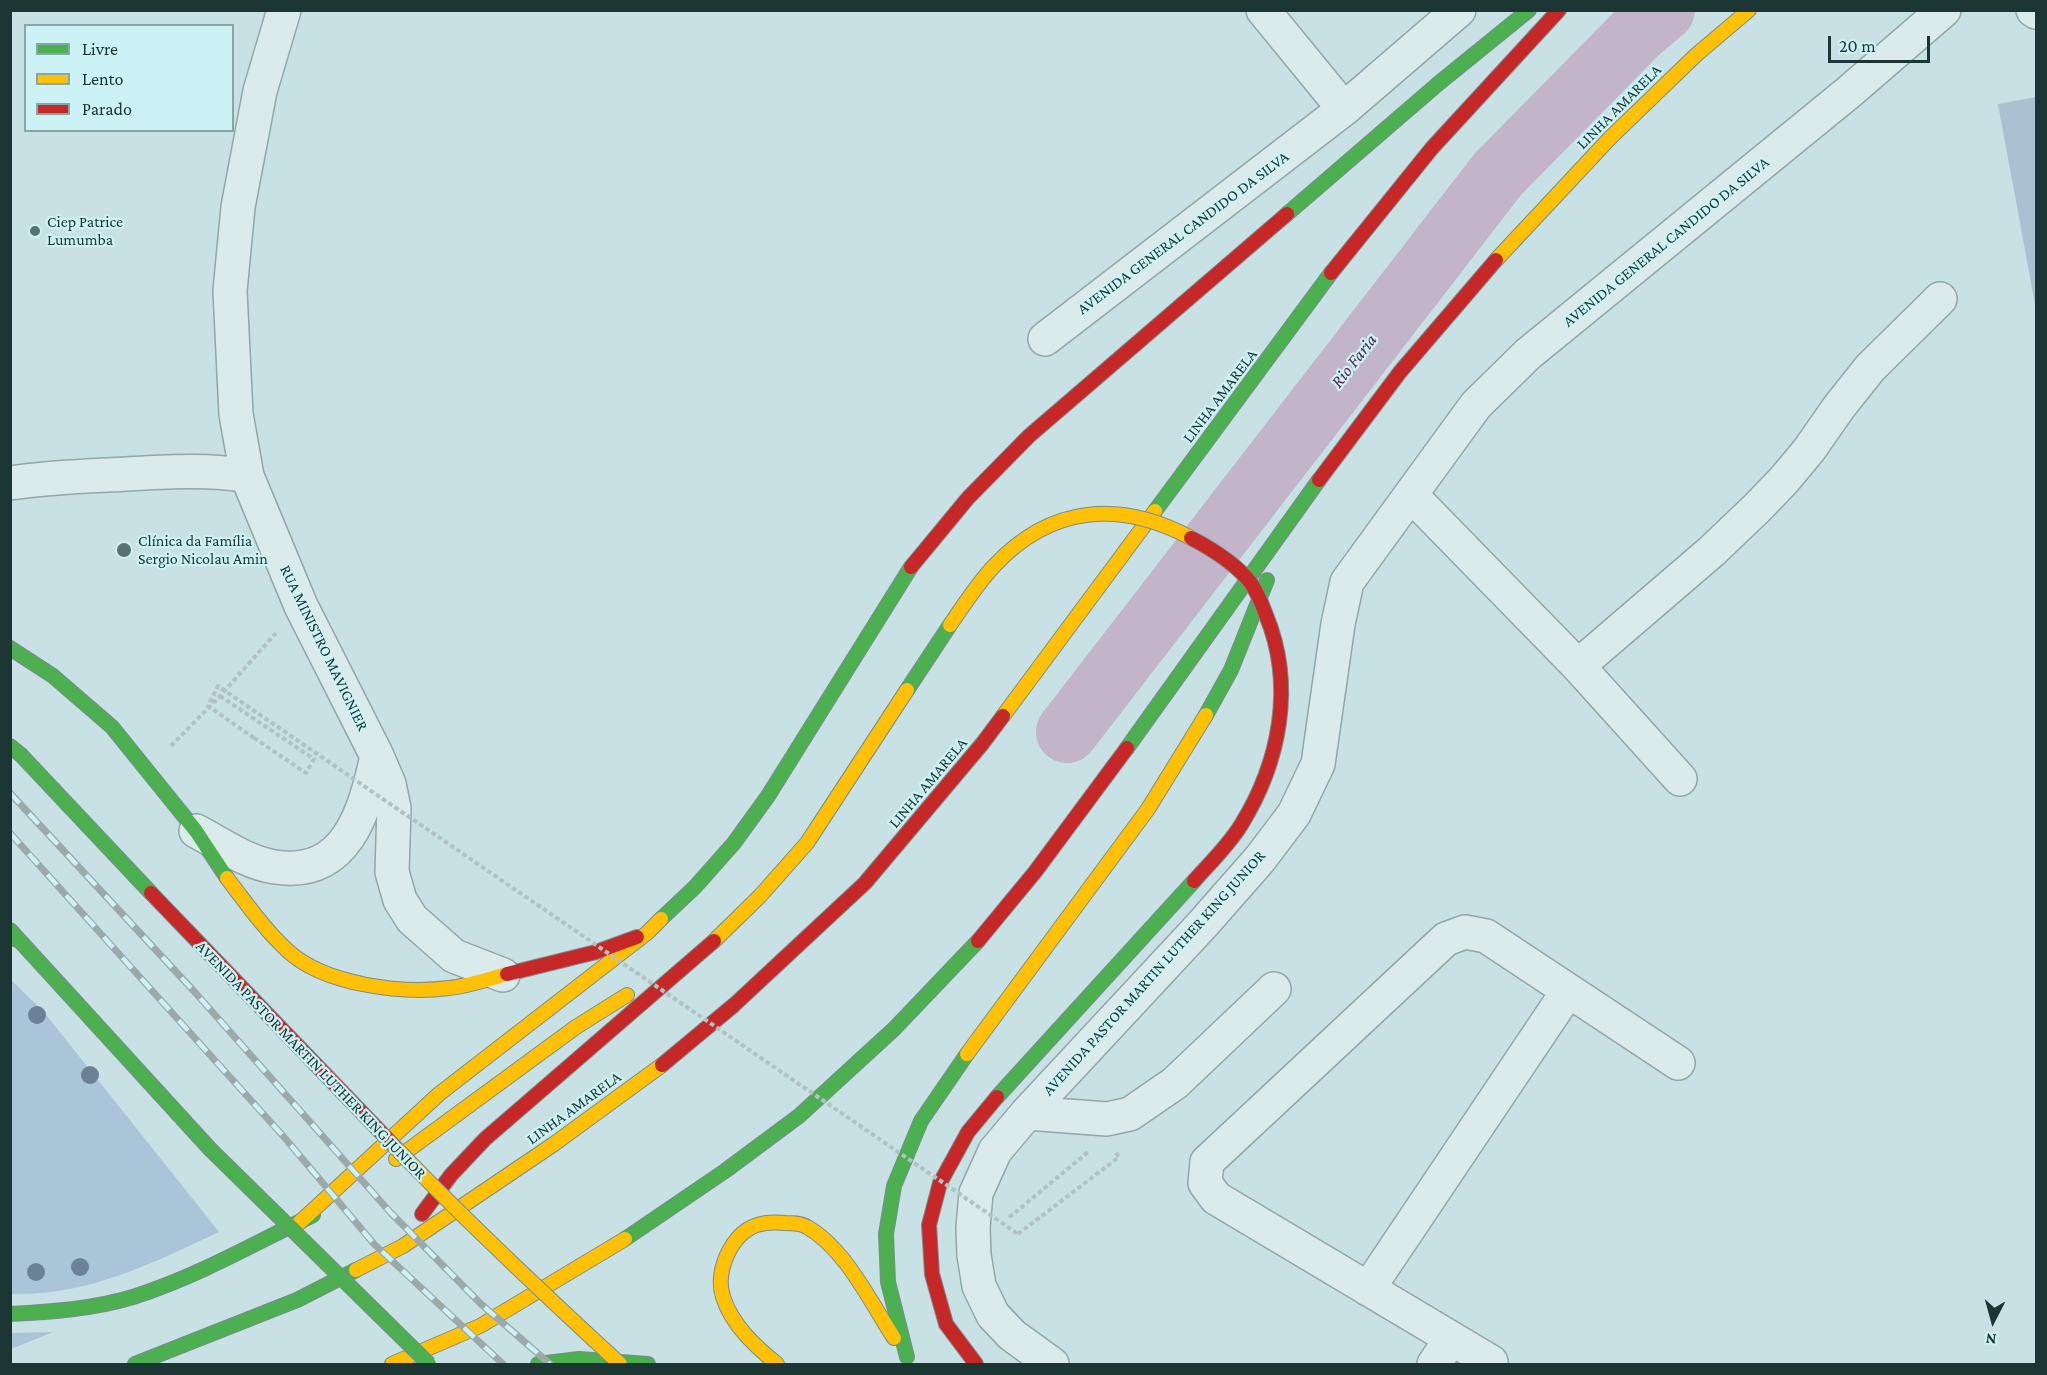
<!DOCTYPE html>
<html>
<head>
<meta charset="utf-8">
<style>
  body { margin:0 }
  #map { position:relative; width:2047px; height:1375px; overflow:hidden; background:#c8e1e4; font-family:"Crimson Pro",serif }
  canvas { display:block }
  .frame { position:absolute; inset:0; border:12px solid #1b3633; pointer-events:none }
  .legend { position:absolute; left:24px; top:24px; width:210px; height:108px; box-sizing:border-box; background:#ccf2f6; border:2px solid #85a7a8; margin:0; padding:8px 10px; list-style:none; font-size:18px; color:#1b3633 }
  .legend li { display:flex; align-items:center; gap:12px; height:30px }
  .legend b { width:30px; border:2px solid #85a7a8 }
  .north { position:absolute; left:1963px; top:1291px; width:60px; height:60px; -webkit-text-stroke:4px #ccf2f6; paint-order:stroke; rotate:186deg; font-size:16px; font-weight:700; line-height:24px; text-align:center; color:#1b3633 }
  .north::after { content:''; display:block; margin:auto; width:21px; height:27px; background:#1b3633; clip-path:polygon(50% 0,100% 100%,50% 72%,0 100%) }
  .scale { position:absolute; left:1828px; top:36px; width:102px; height:27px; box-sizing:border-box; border:3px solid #1b3633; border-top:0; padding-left:8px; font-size:18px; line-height:21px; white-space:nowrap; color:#1b3633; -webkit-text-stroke:4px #ccf2f6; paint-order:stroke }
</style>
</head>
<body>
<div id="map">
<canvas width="2047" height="1375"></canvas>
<div class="frame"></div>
<ul class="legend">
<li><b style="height:8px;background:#4caf50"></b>Livre</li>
<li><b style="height:8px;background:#ffc107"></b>Lento</li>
<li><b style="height:8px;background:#c62828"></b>Parado</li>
</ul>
<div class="north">N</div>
<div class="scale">20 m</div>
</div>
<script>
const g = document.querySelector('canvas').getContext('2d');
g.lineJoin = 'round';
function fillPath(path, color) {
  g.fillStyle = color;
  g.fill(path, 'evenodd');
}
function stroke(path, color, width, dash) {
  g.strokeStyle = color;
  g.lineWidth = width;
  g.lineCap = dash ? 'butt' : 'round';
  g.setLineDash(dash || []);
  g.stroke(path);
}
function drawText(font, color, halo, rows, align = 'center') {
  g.font = font + ' "Crimson Pro",serif';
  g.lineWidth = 4.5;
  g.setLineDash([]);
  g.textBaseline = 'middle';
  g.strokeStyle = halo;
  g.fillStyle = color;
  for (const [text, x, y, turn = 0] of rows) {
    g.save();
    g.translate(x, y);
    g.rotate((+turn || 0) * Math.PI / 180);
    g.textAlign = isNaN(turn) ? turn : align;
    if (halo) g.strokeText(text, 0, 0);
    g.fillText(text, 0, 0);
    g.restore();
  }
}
const green = new Path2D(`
  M 11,980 L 43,1011 L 219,1232 C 151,1264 87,1296 11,1294 Z
  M 53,1332 L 11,1349 L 11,1333 Z`);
const cemetery = new Path2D(`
  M 2036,97 L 2036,310 L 1998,104 Z`);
const river = new Path2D(`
  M 1067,732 L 1498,174 L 1638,32 L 1664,10`);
const path = new Path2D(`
  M 220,696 L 314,759 L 306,773 L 254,738
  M 171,746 L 220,696 L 276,633
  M 1009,1215 L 1011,1216 L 1088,1152
  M 1018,1234 L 1119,1157 L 1115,1152`);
const street = new Path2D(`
  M 284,10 L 260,91 L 238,207 L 230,291 L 236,414 L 247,476 L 301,606 L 377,756 L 389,784 L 394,808 L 392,872 L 400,900 L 412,919 L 454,956 L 503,975
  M 1263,10 L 1344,109
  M 2033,10 L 2036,12
  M 1045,339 L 1344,109 L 1459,10
  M 10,483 C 49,477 87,476 126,474 C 166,472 208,469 247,476
  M 1411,495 L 1578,666 L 1680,779
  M 1578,666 L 1712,551 L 1757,508 L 1784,480 L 1809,450 L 1839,407 L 1870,368 L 1940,299
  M 196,831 C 221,844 247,863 275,867 C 347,878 365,811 377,756
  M 1027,1113 L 1107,1119 L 1130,1114 L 1175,1083 L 1274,989
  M 1368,1289 L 1568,991
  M 1491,1362 L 1216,1198 L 1205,1183 L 1207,1162 L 1446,939 L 1465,932 L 1486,936 L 1678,1063
  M 1052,1364 L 1012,1335 L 993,1315 L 979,1286 L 974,1255 L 973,1228 L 976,1193 L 995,1151 L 1027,1113 L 1202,925 L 1260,859 L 1294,814 L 1318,764 L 1338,624 L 1347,582 L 1476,405 L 1528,354 L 1849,92 L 1944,10
  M 1434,1364 L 1451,1339`);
const fast = new Path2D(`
  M 1287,214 L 1439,83 L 1529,10
  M 1155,511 L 1331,273
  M 10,648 L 53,676 L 112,727 L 196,831 L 227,878
  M 907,690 L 950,625
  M 1206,715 L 1231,670 L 1267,580
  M 10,746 L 21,755 L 151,893
  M 1127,748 L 1319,480
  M 661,919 L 695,887 L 734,843 L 768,796 L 911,567
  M 10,930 L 210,1149
  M 10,937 L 20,941
  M 997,1097 L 1194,881
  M 625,1239 L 725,1171 L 799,1116 L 894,1029 L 978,941
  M 10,1314 C 51,1312 93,1309 133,1297 C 196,1277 254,1244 313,1215
  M 907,1357 L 888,1282 L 886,1234 L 894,1186 L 921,1121 L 967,1054
  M 135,1364 L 297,1300 L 356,1270
  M 538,1364 L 579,1359 L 648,1364`);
const slow = new Path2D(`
  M 1496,260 L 1610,138 L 1696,55 L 1749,10
  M 1003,716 L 1155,511
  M 227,878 C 246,903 265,930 288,951 C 325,985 402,994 449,988 C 469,986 488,979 507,974
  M 714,941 L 760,896 L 807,843 L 907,690
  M 967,1054 L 1148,809 L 1206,715
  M 396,1159 L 576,1027 L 627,995
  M 299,1223 L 439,1094 L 647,933 L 661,919
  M 356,1270 L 403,1246 L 554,1144 L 662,1065
  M 392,1364 L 480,1326 L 625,1239
  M 777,1364 C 755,1346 732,1325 723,1297 C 715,1271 731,1234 757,1225 C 766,1222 776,1222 785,1223 C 792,1223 801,1223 807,1227 C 845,1248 871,1303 894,1338`);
const jam = new Path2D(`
  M 1331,273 L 1432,148 L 1559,10
  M 1319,480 L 1400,372 L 1496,260
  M 911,567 L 968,498 L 1029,436 L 1287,214
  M 978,941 L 1035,872 L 1127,748
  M 507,974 L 596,952 L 637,937
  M 662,1065 L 734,1005 L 865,883 L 982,744 L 1003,716
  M 422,1214 L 451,1175 L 485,1139 L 714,941
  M 976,1364 L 946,1324 L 932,1274 L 929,1225 L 940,1183 L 968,1132 L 997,1097`);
const rail = new Path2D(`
  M 10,793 L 192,989 L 390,1212 L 481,1304 L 550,1364
  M 10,833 L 284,1137 L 374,1244 L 503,1364`);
const pathBridge = new Path2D(`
  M 254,738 L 208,706 L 218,686 L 1018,1234`);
const fastBridge = new Path2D(`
  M 210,1149 L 429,1364`);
const slowBridge = new Path2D(`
  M 950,625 C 964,605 977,584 994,566 C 1051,505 1120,500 1191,538
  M 396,1148 C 468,1223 544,1294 620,1364`);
const jamBridge = new Path2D(`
  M 1191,538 C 1212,549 1235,563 1250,582 C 1257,591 1262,604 1266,615 C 1295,685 1280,762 1241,825 C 1228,846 1210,863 1194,881
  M 151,893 L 396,1148`);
const trees = [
  [37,1015],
  [90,1075],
  [80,1267],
  [36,1272]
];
const markers = [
  [35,231,6,"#587271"],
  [124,550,8,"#587271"]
];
const streetNames = [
  ["LINHA AMARELA",1619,107,-45],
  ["AVENIDA GENERAL CANDIDO DA SILVA",1183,233,-37],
  ["AVENIDA GENERAL CANDIDO DA SILVA",1666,242,-39],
  ["LINHA AMARELA",1220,396,-53],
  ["RUA MINISTRO MAVIGNIER",324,648,64],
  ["LINHA AMARELA",928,783,-50],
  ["AVENIDA PASTOR MARTIN LUTHER KING JUNIOR",1154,973,-48],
  ["AVENIDA PASTOR MARTIN LUTHER KING JUNIOR",311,1060,46],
  ["LINHA AMARELA",574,1108,-36]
];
const poiNames = [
  ["Ciep Patrice",47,222],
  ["Lumumba",47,240],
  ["Clínica da Família",138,541],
  ["Sergio Nicolau Amin",138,559]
];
const waterNames = [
  ["Rio Faria",1354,361,-52]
];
fillPath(green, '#a9c5d7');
fillPath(cemetery, '#a9c2d1');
stroke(river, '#c2b4c9', 62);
stroke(street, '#92a7a8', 36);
stroke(fast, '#798c8d', 16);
stroke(slow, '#798c8d', 16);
stroke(jam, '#798c8d', 16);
stroke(path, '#b1c2c3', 4, [4.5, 3]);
stroke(street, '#dbeaeb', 33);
stroke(fast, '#4caf50', 14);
stroke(slow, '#ffc107', 14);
stroke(jam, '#c62828', 14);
stroke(rail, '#9ba9a9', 7);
stroke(rail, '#ccf2f6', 4.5, [14]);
stroke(fastBridge, '#798c8d', 16, []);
stroke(slowBridge, '#798c8d', 16, []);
stroke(jamBridge, '#798c8d', 16, []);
stroke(pathBridge, '#b1c2c3', 4, [4.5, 3]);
stroke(fastBridge, '#4caf50', 14);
stroke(slowBridge, '#ffc107', 14);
stroke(jamBridge, '#c62828', 14);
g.fillStyle = '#6c8194';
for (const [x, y] of trees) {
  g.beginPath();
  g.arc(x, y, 9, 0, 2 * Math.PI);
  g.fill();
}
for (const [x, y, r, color] of markers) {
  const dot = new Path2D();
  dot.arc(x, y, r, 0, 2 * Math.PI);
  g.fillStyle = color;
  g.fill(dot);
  stroke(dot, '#ccf2f6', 2);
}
drawText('16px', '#1b3633', '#ccf2f6', streetNames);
drawText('16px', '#1b3633', '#ccf2f6', poiNames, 'left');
drawText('italic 18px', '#572947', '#ccf2f6', waterNames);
</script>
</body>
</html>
